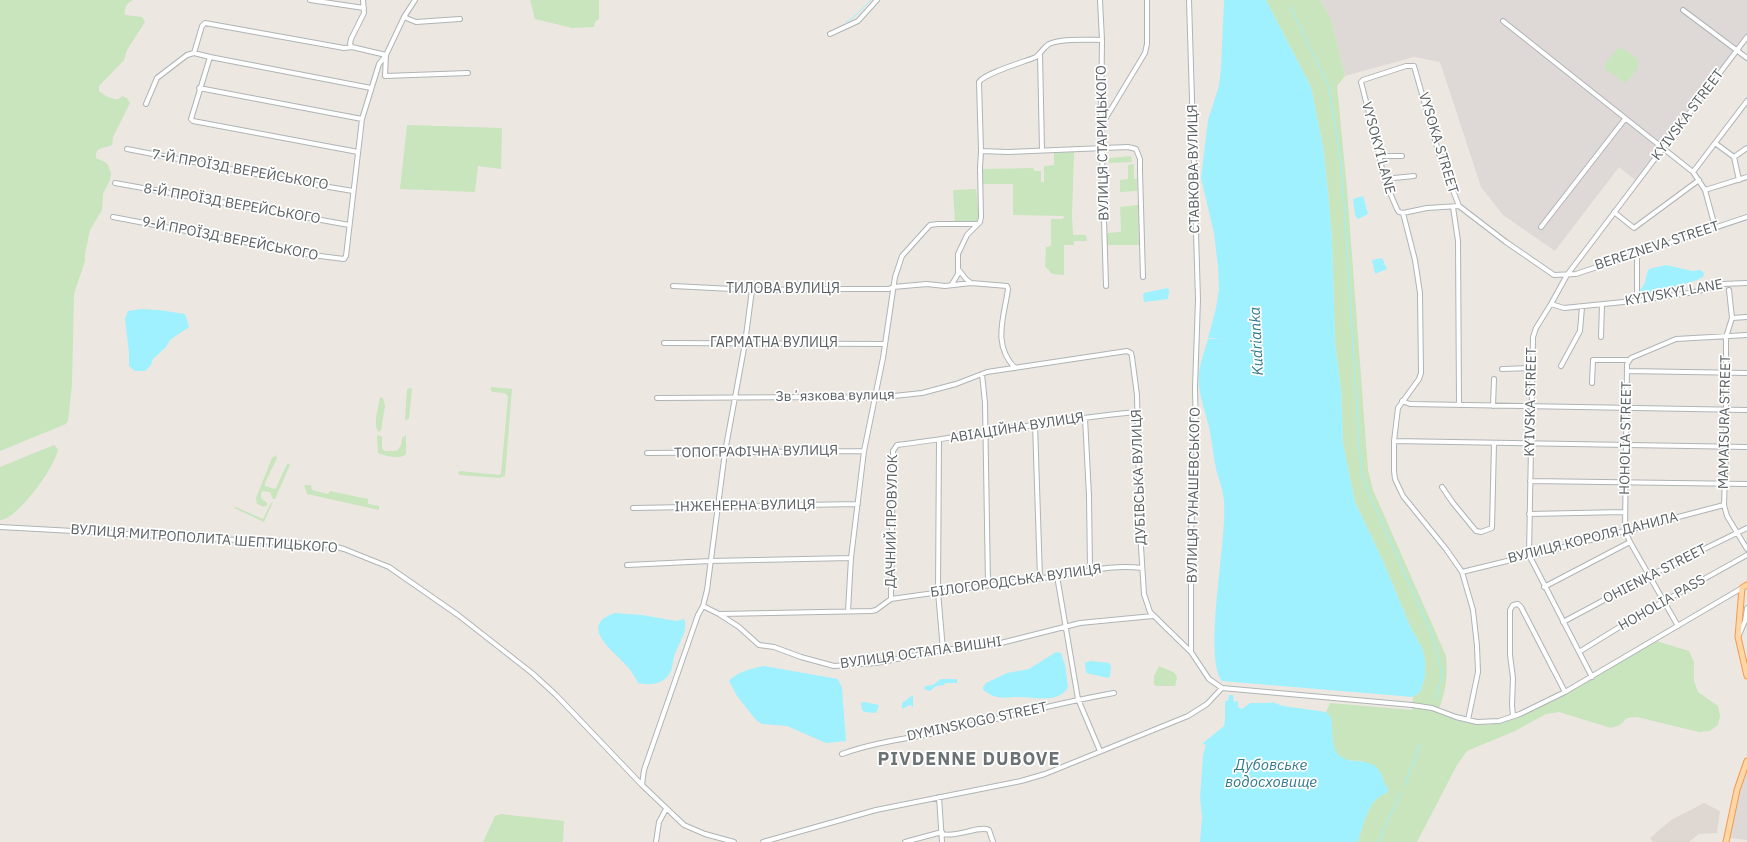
<!DOCTYPE html>
<html>
<head>
<meta charset="utf-8">
<style>
  body { margin:0 }
  canvas { display:block; background:#ede7e1 }
</style>
</head>
<body>
<canvas width="1747" height="842"></canvas>
<script>
const g = document.querySelector('canvas').getContext('2d');
g.lineJoin = 'round';
function fillPath(path, color) {
  g.fillStyle = color;
  g.fill(path, 'evenodd');
}
function stroke(path, color, width, dash) {
  g.strokeStyle = color;
  g.lineWidth = width;
  g.lineCap = dash ? 'butt' : 'round';
  g.setLineDash(dash || []);
  g.stroke(path);
}
function drawText(font, color, halo, rows, align = 'center') {
  g.font = font + ' "IBM Plex Sans",sans-serif';
  g.lineWidth = 3.5;
  g.setLineDash([]);
  g.textBaseline = 'middle';
  g.strokeStyle = halo;
  g.fillStyle = color;
  for (const [text, x, y, turn = 0] of rows) {
    g.save();
    g.translate(x, y);
    g.rotate((+turn || 0) * Math.PI / 180);
    g.textAlign = isNaN(turn) ? turn : align;
    if (halo) g.strokeText(text, 0, 0);
    g.fillText(text, 0, 0);
    g.restore();
  }
}
const industrial = new Path2D(`
  M 1320,0 L 1747,0 L 1747,36 L 1635,180 L 1619,167 L 1555,251 L 1503,215 L 1481,187 L 1440,62 L 1414,57 L 1345,76 L 1331,19 Z
  M 1747,770 L 1747,840 L 1730,838 L 1736,804 Z`);
const education = new Path2D(`
  M 1704,803 L 1720,811 L 1717,833 L 1699,834 L 1689,842 L 1653,842 L 1650,838 L 1671,820 Z`);
const green = new Path2D(`
  M 0,0 L 133,0 C 127,3 124,7 125,15 L 142,17 L 145,22 L 127,50 L 124,60 L 99,86 L 99,91 C 104,95 112,100 119,99 L 122,96 L 127,98 L 130,103 L 113,137 L 112,145 C 104,149 95,146 96,158 L 105,162 L 108,165 L 111,173 L 110,180 L 103,194 L 102,210 L 90,230 L 85,254 L 85,261 L 74,294 L 72,385 L 68,421 L 66,424 L 0,451 Z
  M 530,0 L 599,0 L 599,19 L 595,22 L 594,27 L 572,28 L 535,19 Z
  M 1266,0 L 1320,0 L 1331,19 L 1345,76 L 1337,86 L 1347,189 L 1368,470 L 1373,490 L 1446,656 C 1448,676 1446,690 1439,709 L 1434,709 C 1451,717 1469,726 1488,725 C 1507,723 1524,715 1540,707 C 1580,687 1618,664 1656,641 L 1689,651 L 1694,662 L 1694,681 L 1698,692 L 1718,706 L 1720,716 L 1718,725 L 1710,731 L 1699,732 L 1637,717 L 1627,718 L 1620,725 L 1611,728 L 1559,712 L 1546,714 L 1515,731 L 1467,751 L 1457,765 L 1417,842 L 1358,842 C 1363,826 1368,798 1387,793 L 1388,789 L 1384,785 L 1383,778 L 1362,761 L 1345,760 L 1337,754 L 1333,746 L 1331,717 L 1326,712 L 1330,703 L 1412,710 L 1413,697 L 1420,692 L 1425,677 L 1425,660 L 1422,648 L 1410,626 L 1383,561 L 1355,502 L 1343,444 L 1341,390 L 1335,343 L 1332,240 L 1328,192 L 1323,147 L 1311,87 Z
  M 1619,47 C 1644,60 1644,63 1625,83 L 1605,69 L 1605,64 Z
  M 407,125 L 502,128 L 501,169 L 478,166 L 475,192 L 400,189 Z
  M 1074,152 L 1072,215 L 1073,235 L 1086,235 L 1087,241 L 1074,241 L 1074,245 L 1064,245 L 1064,275 L 1052,274 L 1045,266 L 1046,247 L 1051,246 L 1051,219 L 1063,219 L 1064,216 L 1013,215 L 1013,184 L 983,184 L 983,169 L 1033,168 L 1034,171 L 1041,171 L 1041,182 L 1044,182 L 1044,166 L 1054,165 L 1054,153 Z
  M 1131,156 L 1132,162 L 1109,163 L 1109,158 Z
  M 1134,164 L 1134,179 L 1137,179 L 1137,191 L 1120,192 L 1120,180 L 1128,179 L 1128,165 Z
  M 976,189 L 979,216 L 978,221 L 955,222 L 953,190 Z
  M 1138,205 L 1139,245 L 1107,245 L 1107,233 L 1121,232 L 1120,207 Z
  M 492,387 L 512,389 L 505,476 L 500,478 L 460,475 L 458,473 L 460,471 L 499,475 L 501,474 L 508,397 L 505,393 L 492,392 L 490,388 Z
  M 410,388 L 412,389 L 409,419 L 405,420 L 407,389 Z
  M 380,397 L 383,398 L 385,406 L 381,430 L 379,432 C 372,425 379,406 380,397 Z
  M 379,435 L 382,437 L 382,448 L 384,451 L 397,451 L 401,445 L 402,438 L 406,435 L 406,454 C 400,460 385,456 378,453 L 377,436 Z
  M 54,445 L 58,449 C 56,466 17,520 0,520 L 0,467 Z
  M 276,455 L 277,458 L 265,483 L 265,486 L 274,489 L 276,488 L 286,466 L 288,463 L 290,465 L 275,499 L 273,499 L 270,492 L 263,491 L 261,493 L 261,498 L 268,504 L 264,507 L 257,504 L 256,498 L 272,458 Z
  M 304,485 L 311,485 L 312,490 L 328,494 L 330,491 L 368,499 L 368,504 L 379,506 L 379,510 L 307,494 Z
  M 273,502 L 264,522 L 234,508 L 236,507 L 263,519 L 271,503 Z
  M 1159,666 L 1175,673 L 1177,678 L 1175,686 L 1156,686 L 1154,684 L 1154,676 Z
  M 501,814 L 564,821 L 563,842 L 483,842 L 495,816 Z`);
const water = new Path2D(`
  M 1224,0 L 1266,0 L 1311,87 L 1323,147 L 1328,192 L 1332,240 L 1335,343 L 1341,390 L 1343,444 L 1355,502 L 1383,561 L 1410,626 L 1422,648 L 1425,660 L 1425,677 L 1420,692 L 1413,697 L 1222,681 C 1203,656 1227,541 1224,504 C 1224,492 1219,480 1216,469 C 1213,455 1212,441 1209,427 C 1205,409 1197,392 1199,374 C 1200,362 1205,350 1208,339 L 1222,339 L 1208,338 L 1216,308 L 1219,289 L 1218,267 L 1214,233 L 1201,178 L 1208,120 L 1219,86 L 1221,68 Z
  M 1363,196 L 1368,214 L 1358,219 L 1355,215 L 1353,199 Z
  M 1382,258 L 1387,269 L 1375,274 L 1372,260 Z
  M 1666,265 L 1692,271 L 1701,270 L 1704,273 L 1703,277 L 1697,280 L 1645,296 L 1641,295 L 1639,291 C 1648,282 1644,278 1649,269 Z
  M 1167,288 L 1169,290 L 1168,299 L 1144,302 L 1143,295 L 1144,293 Z
  M 141,309 L 159,310 L 185,314 L 189,327 L 170,340 L 166,347 L 153,359 L 151,365 L 145,371 L 135,371 L 129,366 L 129,353 L 125,319 L 128,311 Z
  M 615,613 L 642,615 L 676,621 L 684,619 C 689,631 677,645 674,657 C 672,664 673,671 667,677 C 660,685 647,685 638,683 C 634,675 630,669 624,663 C 610,648 579,625 615,613 Z
  M 1056,652 L 1061,653 L 1065,665 L 1068,687 C 1059,704 1034,697 1019,697 C 1011,697 1001,699 994,696 C 990,695 987,692 983,690 L 983,687 L 986,683 L 1007,673 L 1029,669 Z
  M 1090,661 L 1109,663 L 1111,666 L 1110,676 L 1108,678 L 1086,673 L 1085,663 Z
  M 764,666 L 838,679 L 842,688 L 846,741 L 826,743 L 787,726 L 762,724 L 756,720 L 737,696 L 729,681 C 736,672 753,668 764,666 Z
  M 941,679 L 957,679 L 957,683 L 945,683 L 944,685 L 936,686 L 930,691 L 924,689 L 925,686 L 933,685 Z
  M 913,695 L 913,707 L 910,705 L 902,709 L 902,703 Z
  M 1229,695 L 1233,695 L 1234,702 L 1238,701 L 1238,707 L 1242,709 L 1250,703 L 1271,703 L 1272,702 L 1283,706 L 1326,712 L 1331,717 C 1334,736 1328,758 1353,761 C 1360,761 1369,762 1375,766 C 1383,772 1382,782 1388,789 L 1387,793 C 1368,798 1363,826 1358,842 L 1200,842 L 1202,817 L 1200,798 L 1203,755 L 1206,745 L 1203,744 L 1203,743 L 1224,726 L 1225,721 L 1225,701 L 1228,701 Z
  M 864,702 L 879,705 L 876,713 L 864,712 L 862,710 L 861,703 Z`);
const stream = new Path2D(`
  M 1290,6 L 1328,85 L 1339,149 L 1343,187 L 1361,471 L 1367,489 L 1432,634 L 1442,674 L 1436,700
  M 846,22 L 855,16 L 871,0
  M 1405,785 L 1420,744
  M 1378,842 L 1401,792`);
const minor = new Path2D(`
  M 310,0 L 364,8
  M 1100,0 L 1102,40 L 1101,118 L 1106,286
  M 1189,0 L 1198,299 L 1195,388 L 1197,482 L 1193,499 L 1191,530 L 1191,652
  M 1683,10 L 1747,58
  M 404,17 L 416,22 L 460,19
  M 1503,21 L 1693,172 L 1705,190 L 1715,227
  M 830,34 L 858,21 L 877,0
  M 352,47 L 350,44 L 351,39 L 364,13 L 363,0
  M 194,53 L 202,26 L 205,23 L 344,48 L 352,47 L 386,55 L 385,76 L 468,73
  M 1040,54 L 1042,150
  M 210,57 L 191,119 L 193,121 L 358,152
  M 199,88 L 362,119
  M 146,104 L 157,78 L 187,55 L 194,53 L 210,57 L 371,88
  M 1101,126 L 1145,53 L 1147,44 L 1147,0
  M 1715,143 L 1734,157 L 1739,180
  M 127,149 L 287,180 L 353,191
  M 981,151 L 1008,152 L 1128,147 L 1136,149 L 1140,159 L 1140,171 L 1143,277
  M 1380,156 L 1402,156
  M 1734,157 L 1747,148
  M 1693,172 L 1747,101
  M 1384,179 L 1414,176
  M 115,183 L 349,225
  M 1705,190 L 1747,177
  M 1459,206 L 1427,208 L 1403,213 L 1399,212 L 1397,209 L 1384,179 L 1377,144 L 1361,82 L 1363,80 L 1406,66 L 1414,66 L 1439,154 L 1459,206 L 1506,242 L 1554,275 L 1576,274 L 1747,217
  M 1453,207 L 1458,241 L 1459,404
  M 1614,212 L 1634,228 L 1699,180
  M 1403,213 L 1415,260 L 1420,293 L 1421,373 L 1419,379 L 1398,408 L 1394,441 L 1394,471 L 1395,479 L 1403,496 L 1446,549 L 1462,572 L 1473,610 L 1477,646 L 1478,672 L 1468,720
  M 113,217 L 312,255 L 344,259 L 346,256 L 362,119 L 379,64 L 386,55 L 404,17 L 415,0
  M 1541,227 L 1625,119
  M 958,269 L 966,279 L 971,283
  M 952,284 L 958,274 L 958,254 L 967,235 L 980,222 L 981,217 L 980,168 L 981,151 L 979,82 C 985,73 1024,62 1036,57 C 1041,53 1043,48 1049,44 C 1062,38 1088,40 1102,40
  M 673,286 L 752,290 L 830,289 L 889,289 L 893,287 L 927,284 L 945,286 L 971,283 L 1007,286 L 1008,289 C 1004,318 992,344 1015,368
  M 1729,290 L 1732,318 L 1726,337 L 1726,447 L 1724,505 L 1727,516 L 1747,549
  M 1637,301 L 1637,259 L 1639,252
  M 1551,304 L 1564,308 L 1643,300 L 1695,292 L 1722,284 L 1747,283
  M 1732,318 L 1747,317
  M 1601,337 L 1602,304
  M 664,343 L 884,344
  M 1561,366 L 1580,331 L 1582,307
  M 1502,369 L 1532,368
  M 1627,371 L 1747,373
  M 982,374 L 985,403 L 988,585
  M 1592,383 L 1593,360 L 1628,360
  M 657,398 L 822,397 L 875,398 L 922,393 L 956,384 L 987,372 L 1127,351 L 1131,353 L 1132,357 L 1137,395 L 1140,531 L 1144,594 L 1150,612 L 1191,652 L 1209,679 L 1222,688 L 1412,705 L 1432,708 L 1456,717 L 1477,722 L 1499,721 L 1520,714 L 1565,692 L 1742,588
  M 1402,401 L 1410,404 L 1747,410
  M 1493,406 L 1494,379
  M 1085,418 L 1089,496 L 1090,570
  M 1035,424 L 1040,578
  M 939,440 L 938,592 L 943,650
  M 1394,441 L 1747,447
  M 647,453 L 864,451
  M 1530,481 L 1747,484
  M 1442,487 L 1453,503 L 1476,531 L 1481,532 L 1492,528 L 1494,444
  M 633,508 L 858,504
  M 1529,514 L 1624,512
  M 0,527 L 329,545 L 344,549 L 389,567 L 458,615 L 532,673 L 556,695 L 642,785 L 684,825 L 705,834 L 734,842
  M 627,565 L 710,561 L 851,558
  M 1462,572 L 1556,549 L 1724,505
  M 1057,576 L 1078,699 L 1100,751
  M 1544,587 L 1630,542
  M 891,599 L 893,451 L 897,445 C 977,435 1056,419 1137,412
  M 703,606 L 719,614 L 739,627 L 759,645 L 774,647 L 801,657 L 834,666 L 876,663 L 943,650 L 997,644 L 1080,623 L 1153,616
  M 848,611 L 851,558 L 864,451 L 883,358 L 895,277 L 902,256 L 930,225 L 938,224 L 976,224
  M 720,614 L 872,611 L 876,610 L 891,599 C 946,591 1001,584 1057,576 C 1085,572 1113,564 1142,568
  M 1563,622 L 1649,576 L 1747,528
  M 1678,626 L 1630,542 L 1625,530 L 1627,364 L 1631,358 L 1676,339 L 1747,335
  M 1739,635 L 1745,621 L 1747,608
  M 1579,652 L 1634,618 L 1747,555
  M 1592,677 L 1529,555 L 1533,337 L 1536,328 L 1551,304 L 1567,275 L 1747,37
  M 1513,716 L 1512,705 L 1513,678 L 1510,655 L 1510,610 L 1513,605 L 1518,604 L 1521,607 L 1565,692
  M 842,754 C 875,742 911,738 946,731 C 1002,718 1057,703 1114,693
  M 642,785 L 644,770 L 698,615 L 703,606 L 707,590 L 725,452 L 745,343 L 752,290
  M 939,797 L 942,842
  M 942,834 C 957,838 979,825 989,830 L 993,842
  M 656,842 L 659,822 L 666,809
  M 763,842 L 876,810 L 1021,781 L 1045,774 L 1188,716 L 1207,704 L 1222,688
  M 905,842 L 942,832`);
const major = new Path2D(`
  M 1747,585 L 1742,588 L 1738,637 L 1747,676
  M 1726,842 L 1737,790 L 1747,761`);
const streetNames = [
  ["KYIVSKA STREET",1688,115,-53],
  ["ВУЛИЦЯ СТАРИЦЬКОГО",1103,143,-91],
  ["VYSOKA STREET",1438,143,73],
  ["VYSOKYI LANE",1378,148,75],
  ["СТАВКОВА ВУЛИЦЯ",1194,169,-91],
  ["7-Й ПРОЇЗД ВЕРЕЙСЬКОГО",240,170,10],
  ["8-Й ПРОЇЗД ВЕРЕЙСЬКОГО",232,204,10],
  ["9-Й ПРОЇЗД ВЕРЕЙСЬКОГО",230,239,11],
  ["BEREZNEVA STREET",1657,246,-18],
  ["ТИЛОВА ВУЛИЦЯ",783,289],
  ["KYIVSKYI LANE",1674,293,-10],
  ["ГАРМАТНА ВУЛИЦЯ",774,343],
  ["Звʼязкова вулиця",835,396,-1],
  ["KYIVSKA STREET",1531,402,-89],
  ["MAMAISURA STREET",1725,422,-89],
  ["АВІАЦІЙНА ВУЛИЦЯ",1017,428,-9],
  ["HOHOLIA STREET",1626,438,-89],
  ["ТОПОГРАФІЧНА ВУЛИЦЯ",756,452,-1],
  ["ДУБІВСЬКА ВУЛИЦЯ",1139,477,-92],
  ["ВУЛИЦЯ ГУНАШЕВСЬКОГО",1194,495,-89],
  ["ІНЖЕНЕРНА ВУЛИЦЯ",745,506,-1],
  ["ДАЧНИЙ ПРОВУЛОК",892,521,-89],
  ["ВУЛИЦЯ КОРОЛЯ ДАНИЛА",1593,538,-14],
  ["ВУЛИЦЯ МИТРОПОЛИТА ШЕПТИЦЬКОГО",204,539,4],
  ["OHIENKA STREET",1655,574,-27],
  ["БІЛОГОРОДСЬКА ВУЛИЦЯ",1016,581,-8],
  ["HOHOLIA PASS",1662,603,-30],
  ["ВУЛИЦЯ ОСТАПА ВИШНІ",921,653,-8],
  ["DYMINSKOGO STREET",977,722,-12]
];
const waterNames = [
  ["Kudrianka",1257,341,-93],
  ["Дубовське",1271,766],
  ["водосховище",1271,783]
];
const districtNames = [
  ["PIVDENNE DUBOVE",969,760]
];
fillPath(industrial, '#ded9d6');
fillPath(education, '#dfd8d2');
fillPath(green, '#c8e5bd');
fillPath(water, '#9ff1ff');
stroke(stream, '#9ff1ff', 1);
stroke(minor, '#afb4b7', 6);
stroke(major, '#f39954', 7);
stroke(minor, '#fff', 4);
stroke(major, '#ffd6a4', 5);
drawText('14px', '#5a6062', '#fff', streetNames);
drawText('italic 15px', '#32798e', '#fff', waterNames);
g.letterSpacing = '1px';
drawText('bold 18px', '#6b7274', '#fff', districtNames);
g.letterSpacing = '0px';
</script>
</body>
</html>
